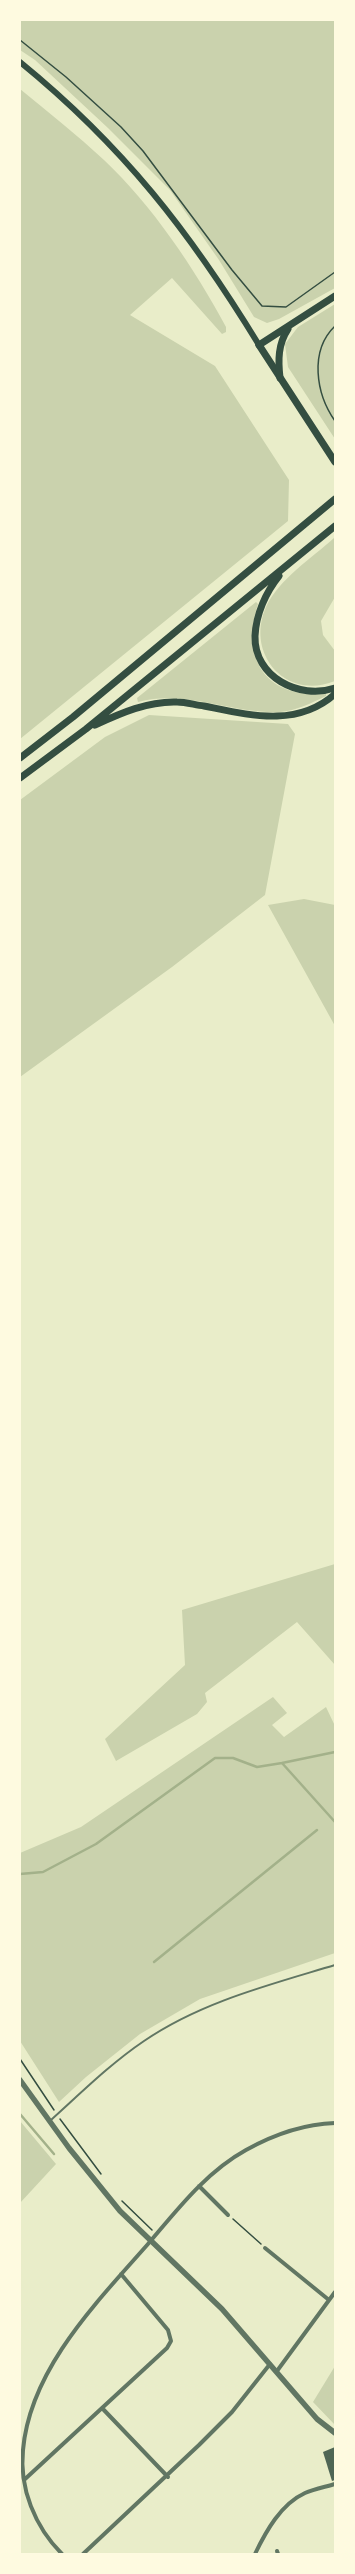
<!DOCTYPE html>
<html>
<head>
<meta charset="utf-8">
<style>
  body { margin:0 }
  #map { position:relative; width:355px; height:2574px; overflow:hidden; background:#e9edc9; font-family:"Zilla Slab",serif }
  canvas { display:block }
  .frame { position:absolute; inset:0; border:21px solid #fefae0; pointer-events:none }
</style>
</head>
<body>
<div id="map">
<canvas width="355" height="2574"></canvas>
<div class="frame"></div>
</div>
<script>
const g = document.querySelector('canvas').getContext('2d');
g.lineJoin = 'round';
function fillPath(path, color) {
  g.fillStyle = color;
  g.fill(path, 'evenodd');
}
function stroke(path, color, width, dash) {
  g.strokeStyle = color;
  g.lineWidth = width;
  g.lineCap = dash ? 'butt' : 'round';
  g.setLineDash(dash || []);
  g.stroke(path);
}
const green = new Path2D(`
  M 20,20 L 335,20 L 335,288 L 279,319 L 267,323 L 254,317 L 219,260 L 170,190 L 108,128 L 35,60 L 20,50 Z
  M 20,89 C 48,112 77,135 104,160 C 152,205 195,269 226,327 L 226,332 L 222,334 L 172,278 L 130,315 L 215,366 L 289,480 L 288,521 L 20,739 Z
  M 335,304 L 335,439 L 288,367 L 285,344 L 298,327 Z
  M 334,538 L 335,597 L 321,621 L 323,635 L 335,651 L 335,681 C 286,701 245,654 266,607 C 279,579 312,558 334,538 Z
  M 256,602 L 258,604 C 240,658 266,700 326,693 L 326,696 C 311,703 296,711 280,712 C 231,714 187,689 138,702 L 137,698 Z
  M 149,715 L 288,724 L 295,734 L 265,895 L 172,967 L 20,1077 L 20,800 L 105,737 Z
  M 304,899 L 335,905 L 335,1026 L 268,905 Z
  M 335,1564 L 335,1665 L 297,1622 L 205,1693 L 207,1702 L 197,1714 L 116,1761 L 105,1739 L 185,1665 L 182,1610 Z
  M 273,1697 L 287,1713 L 272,1725 L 284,1737 L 326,1707 L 335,1726 L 335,1953 L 200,1999 L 140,2034 L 86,2077 L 59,2102 L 20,2041 L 20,1853 L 81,1827 Z
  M 20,2121 L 56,2164 L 20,2203 Z
  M 335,2366 L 335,2425 L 313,2402 Z`);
const stream = new Path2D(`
  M 282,1763 L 335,1752
  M 20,1874 L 43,1872 L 96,1844 L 215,1758 L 233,1758 L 257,1767 L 282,1763 L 335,1822
  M 154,1962 L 317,1830
  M 20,2114 L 54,2154`);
const building = new Path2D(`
  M 335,2447 L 335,2480 L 332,2481 L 323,2452 Z`);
const path = new Path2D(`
  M 20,40 L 66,77 L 121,127 L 143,151 L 232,270 L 262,306 L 286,307 L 335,272
  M 335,326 C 309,351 316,394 335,421
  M 20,2059 L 54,2110
  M 60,2119 L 101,2174
  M 122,2201 L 152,2230
  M 233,2219 L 261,2244`);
const service = new Path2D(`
  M 51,2120 C 81,2093 110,2064 144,2041 C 201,2002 269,1985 335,1965`);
const minor = new Path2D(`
  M 199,2186 L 228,2215
  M 265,2248 L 329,2300
  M 277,2371 L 335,2292
  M 102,2408 L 168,2477
  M 24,2480 L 167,2348 L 171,2341 L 168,2330 L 121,2274
  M 277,2551 L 278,2554
  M 62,2554 C 35,2527 19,2488 23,2450 C 30,2369 97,2302 148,2244 C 177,2210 206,2172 246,2150 C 273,2135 304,2124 335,2123
  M 83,2554 L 199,2445 L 232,2412 L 270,2364
  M 255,2554 C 266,2531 281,2504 305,2493 C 314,2489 325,2487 335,2484`);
const tertiary = new Path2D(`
  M 20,2080 L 69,2148 L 120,2211 L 222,2309 L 317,2419 L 335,2433`);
const secondary = new Path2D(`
  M 20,62 C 123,146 190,232 259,345`);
const primary = new Path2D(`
  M 259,345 L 335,462`);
const trunk = new Path2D(`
  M 259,345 L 335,296
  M 280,378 C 278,360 278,344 288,329
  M 279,576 C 266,592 256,614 255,636 C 254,677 299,700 335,688
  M 95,725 C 121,713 148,701 177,702 C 186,702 195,705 204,706 C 249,715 297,728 335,694
  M 20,758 L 73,717 L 335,499
  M 20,778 L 86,729 L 335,526`);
fillPath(green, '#cad2ad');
stroke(stream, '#a3b18a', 2.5);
fillPath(building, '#4f6655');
stroke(path, '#344e41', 1.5);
stroke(service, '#617663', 2);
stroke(minor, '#617663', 4);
stroke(tertiary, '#617663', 5.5);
stroke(secondary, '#344e41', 6);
stroke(primary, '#344e41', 7);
stroke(trunk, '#344e41', 7);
</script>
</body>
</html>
